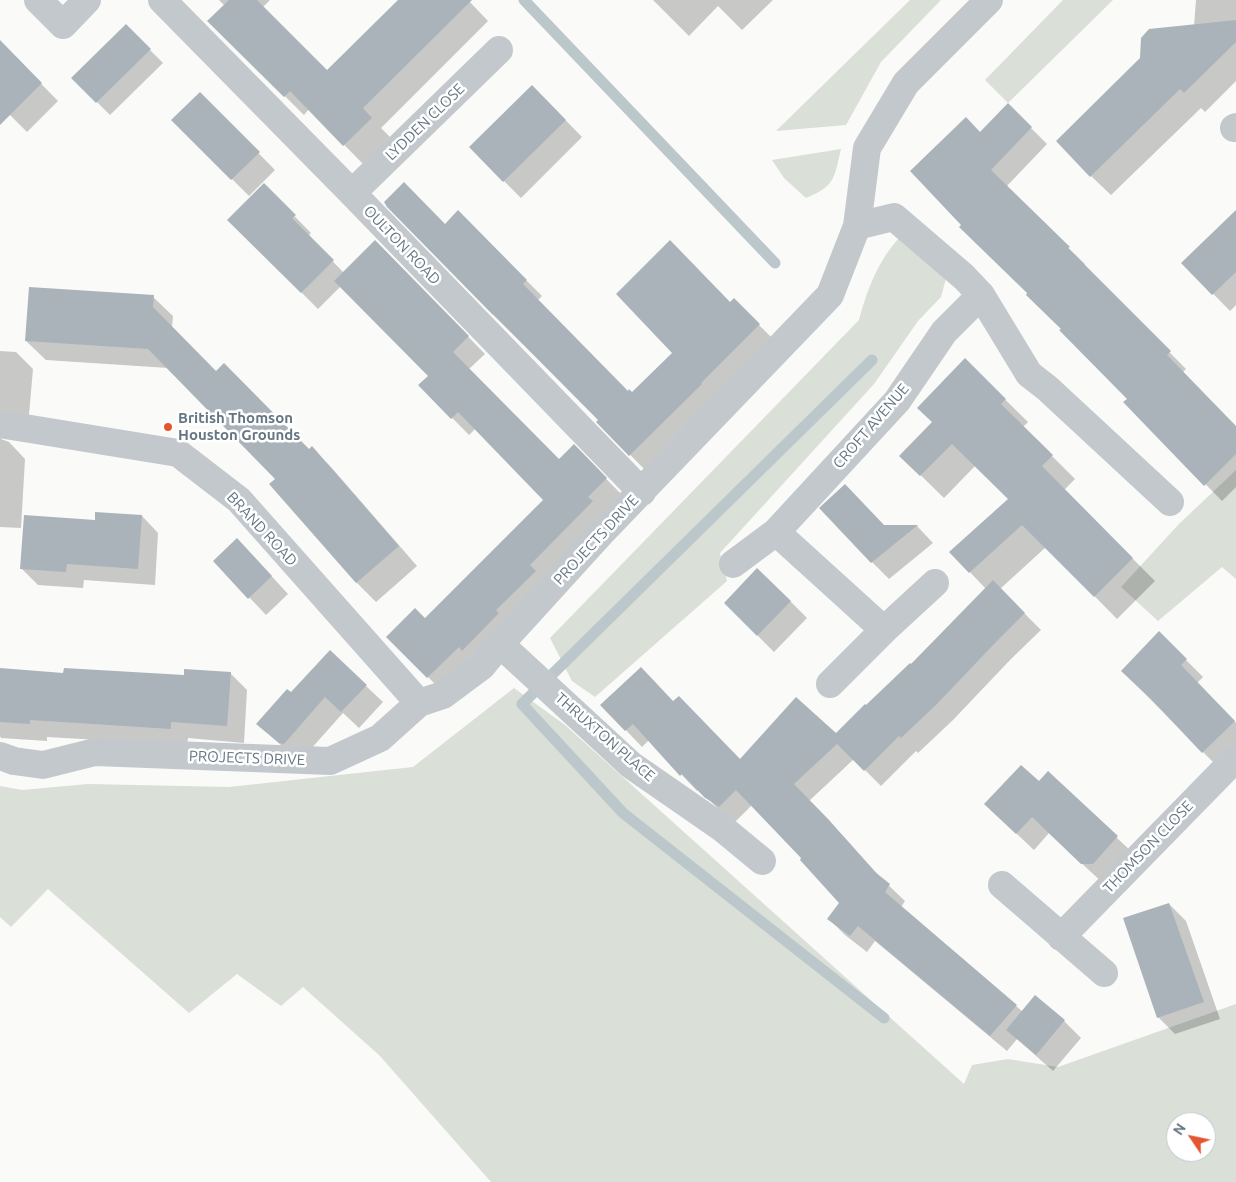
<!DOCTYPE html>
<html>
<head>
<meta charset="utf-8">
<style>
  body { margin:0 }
  #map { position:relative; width:1236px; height:1182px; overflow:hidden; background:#fafaf8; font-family:Ubuntu,sans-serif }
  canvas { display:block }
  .north { position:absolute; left:1166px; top:1112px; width:50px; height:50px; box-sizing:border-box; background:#fff; border:1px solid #c1c8cd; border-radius:50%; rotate:304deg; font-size:14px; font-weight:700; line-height:20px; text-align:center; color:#657683 }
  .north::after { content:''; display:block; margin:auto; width:18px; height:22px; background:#e4572e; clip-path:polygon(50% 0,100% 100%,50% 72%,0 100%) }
</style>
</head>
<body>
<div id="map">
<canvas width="1236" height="1182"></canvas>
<div class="north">N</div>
</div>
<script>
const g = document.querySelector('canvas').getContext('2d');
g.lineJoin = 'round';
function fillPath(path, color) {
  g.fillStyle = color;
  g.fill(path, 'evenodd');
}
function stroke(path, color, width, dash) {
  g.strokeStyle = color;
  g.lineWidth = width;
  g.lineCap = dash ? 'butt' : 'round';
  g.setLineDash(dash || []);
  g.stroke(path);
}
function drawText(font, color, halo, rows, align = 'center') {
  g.font = font + ' Ubuntu,sans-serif';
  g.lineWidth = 5;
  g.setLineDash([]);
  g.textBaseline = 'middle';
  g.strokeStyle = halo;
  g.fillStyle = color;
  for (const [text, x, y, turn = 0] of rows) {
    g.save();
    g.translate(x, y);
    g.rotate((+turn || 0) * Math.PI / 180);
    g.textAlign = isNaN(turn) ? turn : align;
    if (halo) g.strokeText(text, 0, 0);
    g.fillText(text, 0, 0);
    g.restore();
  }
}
const green = new Path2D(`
  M 910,0 L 941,0 L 881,62 L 846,125 L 776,131 Z
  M 1063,0 L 1113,0 L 1008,103 L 985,80 Z
  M 841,149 C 834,177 836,186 806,198 L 784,178 L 772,160 Z
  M 899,238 L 948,271 L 941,297 L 918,321 L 874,384 L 720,553 L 727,581 L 595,697 L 572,681 L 550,638 L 859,320 C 867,290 878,261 899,238 Z
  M 1236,470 L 1236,579 L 1222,567 L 1158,621 L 1121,587 L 1179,524 Z
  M 514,688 L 565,725 L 964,1084 L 972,1065 L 1008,1059 L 1058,1067 L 1236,1004 L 1236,1182 L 491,1182 L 380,1056 L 303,987 L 281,1006 L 237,974 L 189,1013 L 48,889 L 11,927 L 0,917 L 0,786 L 22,790 L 88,784 L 229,787 L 413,767 ZM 1176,1122 L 1206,1122 L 1206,1152 L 1176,1152 Z`);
const shadow = new Path2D(`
  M 219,0 L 270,0 L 263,7 L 327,72 L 400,0 L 468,0 L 488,21 L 381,128 L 390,137 L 363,164 L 309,109 L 304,115 L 209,21 L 225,6 Z
  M 653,0 L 773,0 L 742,30 L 718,6 L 689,36 Z
  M 1196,0 L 1236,0 L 1236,81 L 1205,112 L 1201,108 L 1111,195 L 1091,176 L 1194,26 Z
  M 126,26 L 163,63 L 110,115 L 73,78 Z
  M 0,42 L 58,101 L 27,132 L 0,105 Z
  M 532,86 L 582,137 L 521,198 L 470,147 Z
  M 200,94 L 275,170 L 249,196 L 173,120 Z
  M 1008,105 L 1047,144 L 1006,187 L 1085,264 L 1084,266 L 1186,369 L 1183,372 L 1236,428 L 1236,487 L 1222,501 L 1125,402 L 1129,399 L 1029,293 L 961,227 L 980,133 Z
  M 264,185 L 311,233 L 308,236 L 344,273 L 392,258 L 485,354 L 469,369 L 559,461 L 574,446 L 623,496 L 445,694 L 388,637 L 425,620 L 545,500 L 475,429 L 469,435 L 420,385 L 429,376 L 341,286 L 318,309 L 229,220 Z
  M 458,212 L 542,296 L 537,301 L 628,392 L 632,394 L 734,300 L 775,341 L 646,471 L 598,422 L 600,420 L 492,314 L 445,225 Z
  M 1236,212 L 1236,305 L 1230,311 L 1183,263 Z
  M 153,297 L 173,316 L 172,327 L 216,372 L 309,450 L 312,448 L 331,467 L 417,566 L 376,602 L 357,583 L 271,484 L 276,479 L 168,368 L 46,360 L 26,341 Z
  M 0,351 L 16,352 L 33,369 L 28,426 L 4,431 L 1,439 L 9,442 L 25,459 L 21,528 L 0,527 Z
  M 965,360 L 1028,422 L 1023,427 L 1075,479 L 1064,490 L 1155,581 L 1117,619 L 1046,547 L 1000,589 L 1041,630 L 1011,659 L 953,720 L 918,753 L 916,751 L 881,786 L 854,759 L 809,801 L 845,838 L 882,879 L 905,901 L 901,907 L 1023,1012 L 1035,997 L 1064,1021 L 1081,1038 L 1053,1071 L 1017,1039 L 1007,1051 L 875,941 L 867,952 L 845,935 L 829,919 L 841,903 L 803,858 L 752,805 L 735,822 L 722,813 L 699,789 L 697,791 L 649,740 L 642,747 L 602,705 L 674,703 L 741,760 L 836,734 L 911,666 L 986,589 L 951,552 L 1009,499 L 976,465 L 944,498 L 901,456 L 933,422 Z
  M 142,516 L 158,533 L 155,585 L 84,580 L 83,588 L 38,585 L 21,568 L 96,521 Z
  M 884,526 L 917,526 L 933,543 L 889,579 L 872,562 Z
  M 254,557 L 288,594 L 266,615 L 215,561 Z
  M 790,601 L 807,618 L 774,652 L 725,603 Z
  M 1159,633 L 1203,677 L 1197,683 L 1236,723 L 1236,753 L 1220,769 L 1122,671 Z
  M 0,669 L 64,674 L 185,676 L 230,673 L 247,690 L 244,743 L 188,738 L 187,745 L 47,737 L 47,741 L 1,738 L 0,736 Z
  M 366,686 L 383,702 L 359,728 L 343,713 L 301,760 L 297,760 L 258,724 L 291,694 Z
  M 1048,773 L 1134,854 L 1105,885 L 1049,833 L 1034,850 L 1003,821 Z
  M 1169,904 L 1186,921 L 1220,1019 L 1175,1034 L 1159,1018 L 1125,919 Z`);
const stream = new Path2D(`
  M 524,0 L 775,263
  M 872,360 L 522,704 L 623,813 L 884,1018`);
const building = new Path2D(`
  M 229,0 L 257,0 L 327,70 L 398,0 L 472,0 L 363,108 L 372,118 L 343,146 L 290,91 L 284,97 L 207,21 Z
  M 1236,20 L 1236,42 L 1184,93 L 1180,89 L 1090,177 L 1056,141 L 1140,58 L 1141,38 L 1149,29 Z
  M 126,24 L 151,49 L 96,103 L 71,78 Z
  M 0,40 L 42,83 L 0,125 Z
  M 532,85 L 566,120 L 503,182 L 469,147 Z
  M 200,92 L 260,152 L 231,180 L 171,120 Z
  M 1008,103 L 1032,127 L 991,170 L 1070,247 L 1068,248 L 1171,351 L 1167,355 L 1236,426 L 1236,454 L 1204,486 L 1123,402 L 1127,399 L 1059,330 L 1061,329 L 1026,295 L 1027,293 L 959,227 L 961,225 L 910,171 L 966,117 L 980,132 Z
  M 404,182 L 445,224 L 458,210 L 527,280 L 523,284 L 628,391 L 629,389 L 632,392 L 672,353 L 616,294 L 670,240 L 730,302 L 734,298 L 760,324 L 701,383 L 702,384 L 629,456 L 596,422 L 598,420 L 493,314 L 492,314 L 387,207 L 384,202 Z
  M 264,183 L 296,215 L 292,218 L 334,260 L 301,293 L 227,220 Z
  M 1236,210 L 1236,272 L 1212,295 L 1181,263 Z
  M 375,240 L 469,336 L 453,352 L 559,459 L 574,444 L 607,478 L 588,497 L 593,501 L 530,565 L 536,571 L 496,610 L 499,613 L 462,651 L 459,647 L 427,678 L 386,637 L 415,608 L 425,618 L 543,500 L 458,412 L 451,419 L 418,385 L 428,376 L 334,281 Z
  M 29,287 L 154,295 L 153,307 L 216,371 L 224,363 L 309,449 L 312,446 L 399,546 L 356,583 L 269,484 L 275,479 L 148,349 L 25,341 Z
  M 965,358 L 1006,399 L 1001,404 L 1053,455 L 1042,466 L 1133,558 L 1094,597 L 1022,525 L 969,573 L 949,552 L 1008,499 L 952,444 L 920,476 L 899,456 L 932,422 L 917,408 Z
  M 845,484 L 884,525 L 918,525 L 871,563 L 819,508 Z
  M 95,512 L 142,515 L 138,569 L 67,564 L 66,572 L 20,569 L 24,515 L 95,520 Z
  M 237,538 L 272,576 L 248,599 L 213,561 Z
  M 757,568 L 791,601 L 757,636 L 724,603 Z
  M 993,580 L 1025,613 L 995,643 L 937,704 L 901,738 L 899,736 L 864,771 L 837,744 L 794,784 L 829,820 L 875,872 L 890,884 L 885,892 L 1017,1005 L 990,1036 L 858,926 L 850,936 L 827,919 L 839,903 L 800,860 L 801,858 L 736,790 L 719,807 L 704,797 L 682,774 L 680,776 L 633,724 L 625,731 L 600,705 L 641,667 L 673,701 L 679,696 L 740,759 L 796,697 L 836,733 L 865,704 L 866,705 L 910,663 L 911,664 Z
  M 1159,631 L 1187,659 L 1181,665 L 1235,721 L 1202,753 L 1150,698 L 1121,671 Z
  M 330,650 L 367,685 L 341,712 L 325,697 L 284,744 L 279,743 L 256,724 L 287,689 L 291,692 Z
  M 0,668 L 63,673 L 64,668 L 184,675 L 184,669 L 231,672 L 227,726 L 171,722 L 171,729 L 30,720 L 30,724 L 0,722 Z
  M 1021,765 L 1039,781 L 1048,771 L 1118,836 L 1093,864 L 1081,864 L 1032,817 L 1016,834 L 984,804 Z
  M 1169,903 L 1204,1002 L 1157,1018 L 1123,918 Z
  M 1035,995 L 1065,1020 L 1036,1055 L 1006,1030 Z`);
const minor = new Path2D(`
  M 38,0 L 63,25 L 87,0
  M 162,0 L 352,193 L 642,492
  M 1234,128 L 1236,127
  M 352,193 L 499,50
  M 857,226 L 894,217 L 964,277 L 981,295 L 1029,374 L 1047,388 L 1170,502
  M 0,424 L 178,453 L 239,500 L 419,703
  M 776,532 L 884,630
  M 733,564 L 776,532 L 897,401 L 944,332 L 981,295
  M 500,644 L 631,765 L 722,828 L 762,861
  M 830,684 L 884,630 L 935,583
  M 0,756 L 14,761 L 43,765 L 95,752 L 330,761 L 380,738 L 419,703 L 443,695 L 482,666 L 500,644 L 601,533 L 830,295 L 857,226 L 867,148 L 906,83 L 989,0
  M 1002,885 L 1104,973
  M 1061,937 L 1236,758`);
const markers = [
  [168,427,5,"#e4572e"]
];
const streetNames = [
  ["LYDDEN CLOSE",425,122,-44],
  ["OULTON ROAD",402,245,46],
  ["CROFT AVENUE",871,426,-49],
  ["BRAND ROAD",262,529,47],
  ["PROJECTS DRIVE",596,540,-47],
  ["THRUXTON PLACE",605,737,41],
  ["PROJECTS DRIVE",247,758,2],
  ["THOMSON CLOSE",1148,847,-46]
];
const poiNames = [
  ["British Thomson",178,418],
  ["Houston Grounds",178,435]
];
fillPath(green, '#dadfd7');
fillPath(shadow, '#0003');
stroke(stream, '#bbc7cb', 11);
fillPath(building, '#aab3b9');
stroke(minor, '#c3c8cc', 28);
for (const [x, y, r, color] of markers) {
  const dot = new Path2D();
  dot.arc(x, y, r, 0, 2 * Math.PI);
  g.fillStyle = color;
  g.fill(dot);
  stroke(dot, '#fff', 2);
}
drawText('15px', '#657683', '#fff', streetNames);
drawText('bold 15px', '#657683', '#fff', poiNames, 'left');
</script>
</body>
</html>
